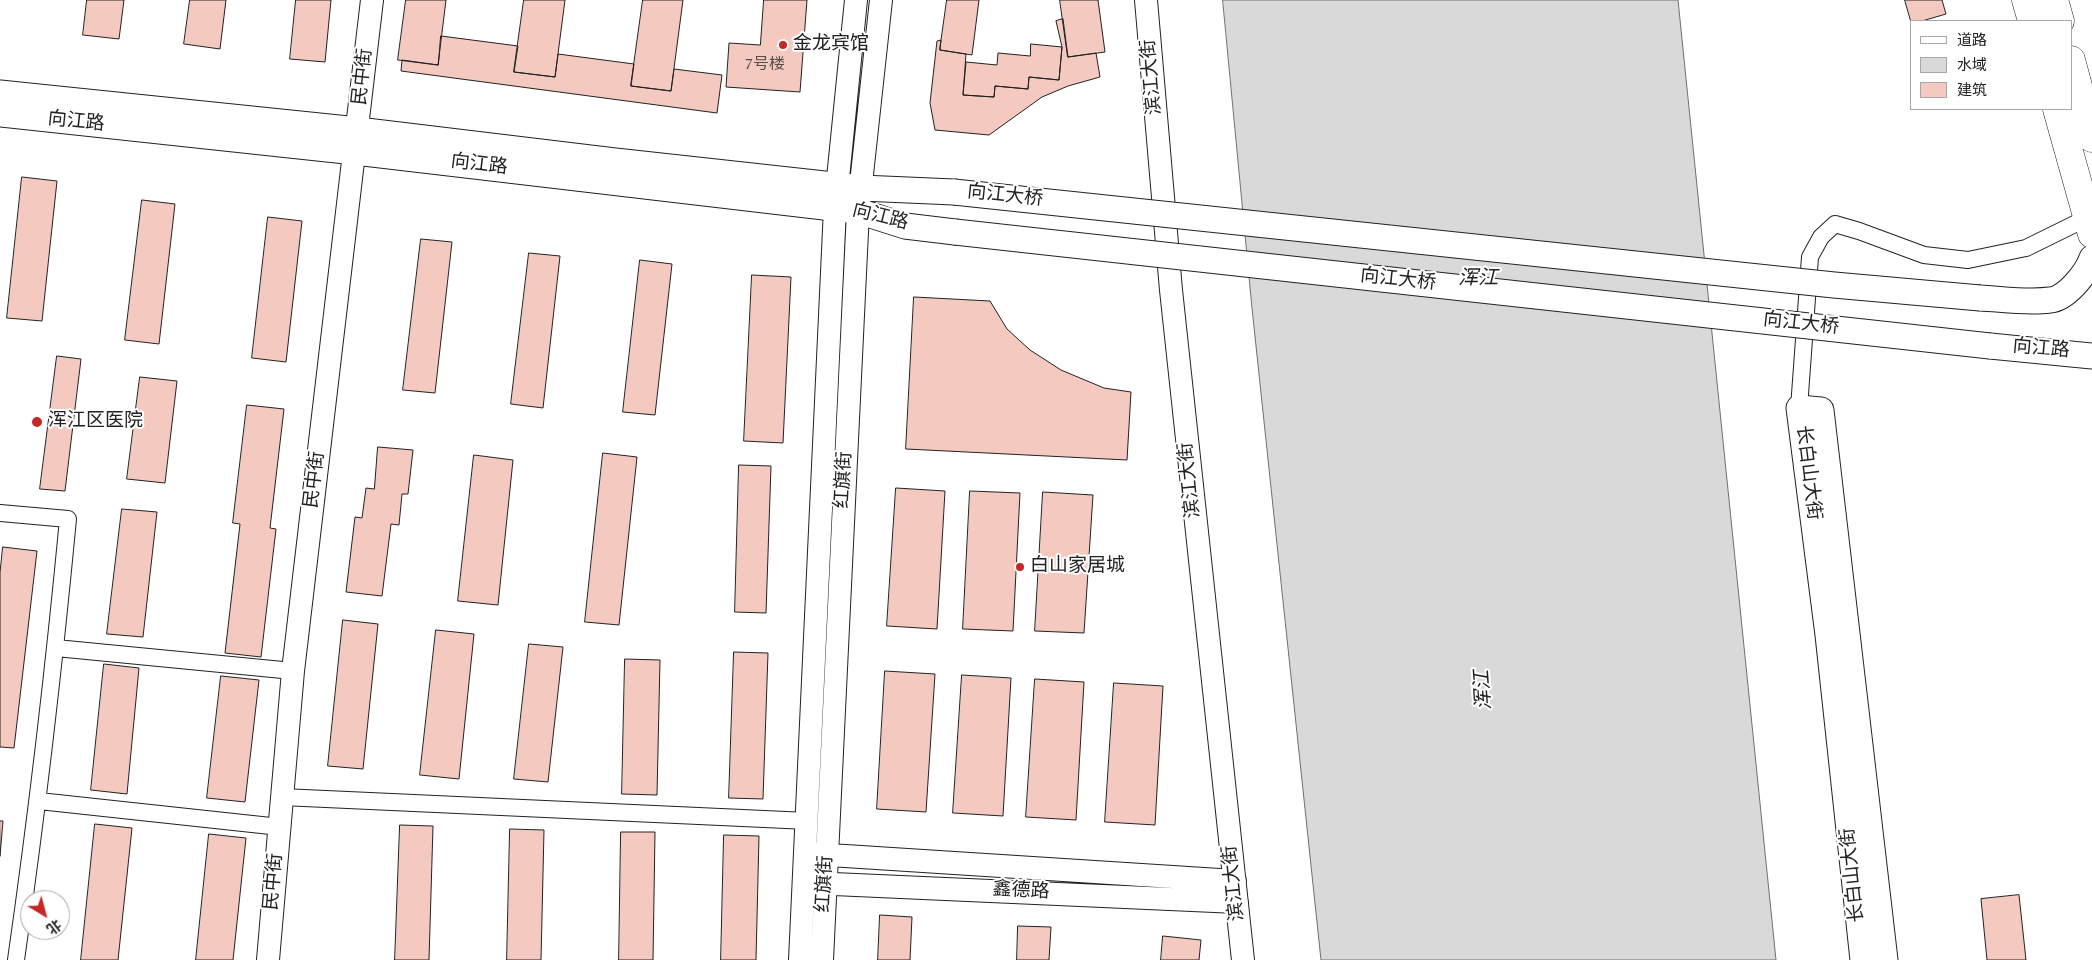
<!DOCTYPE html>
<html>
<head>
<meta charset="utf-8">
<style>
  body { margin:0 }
  #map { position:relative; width:2092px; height:960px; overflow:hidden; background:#fff; font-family:Spectral,"Noto Sans SC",serif }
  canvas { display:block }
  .legend { position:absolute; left:1910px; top:20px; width:162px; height:90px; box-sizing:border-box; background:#fff; border:1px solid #a7a7a7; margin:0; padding:6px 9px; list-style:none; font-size:15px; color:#222 }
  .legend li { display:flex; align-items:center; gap:10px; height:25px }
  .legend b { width:25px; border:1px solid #a7a7a7 }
  .north { position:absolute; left:20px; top:890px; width:50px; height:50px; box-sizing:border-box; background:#fff; border:1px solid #a7a7a7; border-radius:50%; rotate:143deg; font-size:14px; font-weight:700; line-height:20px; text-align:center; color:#222 }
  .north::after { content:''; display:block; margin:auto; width:18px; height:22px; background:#c62828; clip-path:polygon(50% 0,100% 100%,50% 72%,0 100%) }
</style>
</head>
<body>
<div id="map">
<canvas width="2092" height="960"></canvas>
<ul class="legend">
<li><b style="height:6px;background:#fff"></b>道路</li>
<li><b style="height:14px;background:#d9d9d9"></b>水域</li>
<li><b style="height:14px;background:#f3c9c0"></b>建筑</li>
</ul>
<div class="north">北</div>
</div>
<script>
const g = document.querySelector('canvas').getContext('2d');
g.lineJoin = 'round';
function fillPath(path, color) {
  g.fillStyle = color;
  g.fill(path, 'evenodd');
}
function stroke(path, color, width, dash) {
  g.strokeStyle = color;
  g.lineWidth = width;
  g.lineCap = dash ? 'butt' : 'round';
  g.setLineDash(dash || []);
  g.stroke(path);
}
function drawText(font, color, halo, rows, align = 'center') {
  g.font = font + ' Spectral,"Noto Sans SC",serif';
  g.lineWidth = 4;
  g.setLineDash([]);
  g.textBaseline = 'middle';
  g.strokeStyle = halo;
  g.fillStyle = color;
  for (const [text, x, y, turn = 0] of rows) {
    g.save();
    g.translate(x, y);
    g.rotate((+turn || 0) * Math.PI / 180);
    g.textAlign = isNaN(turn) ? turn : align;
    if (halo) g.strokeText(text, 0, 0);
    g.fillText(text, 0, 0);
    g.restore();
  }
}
const water = new Path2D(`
  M 1223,0 L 1678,0 L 1776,960 L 1321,960 L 1252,308 Z`);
const building = new Path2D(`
  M 87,0 L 124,0 L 119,39 L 83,35 Z
  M 190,0 L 226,0 L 220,49 L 184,44 Z
  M 296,0 L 331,0 L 325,62 L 290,59 Z
  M 406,0 L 446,0 L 438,65 L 398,60 Z
  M 524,0 L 565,0 L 555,77 L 514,72 Z
  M 643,0 L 683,0 L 671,91 L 631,86 Z
  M 764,0 L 807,0 L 800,92 L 726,87 L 729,43 L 760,45 Z
  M 947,0 L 979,0 L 972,55 L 940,50 Z
  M 1060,0 L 1098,0 L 1105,52 L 1068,57 Z
  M 1905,0 L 1942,0 L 1946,14 L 1922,21 L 1911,21 Z
  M 1063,19 L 1068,57 L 1096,53 L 1100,77 L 1068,86 L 1042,97 L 989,135 L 935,130 L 930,103 L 937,41 L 941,40 L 940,50 L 966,54 L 963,95 L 994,97 L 995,86 L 1028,89 L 1029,77 L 1059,80 L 1062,47 L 1056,21 Z
  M 441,36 L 518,46 L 514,72 L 555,77 L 558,54 L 634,64 L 631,86 L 671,91 L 674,69 L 722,75 L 717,113 L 401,71 L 402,60 L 438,65 Z
  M 1031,44 L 1062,47 L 1059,80 L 1029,77 L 1028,89 L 995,86 L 994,97 L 963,95 L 966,62 L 997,65 L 998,53 L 1030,56 Z
  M 22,177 L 57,181 L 42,321 L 7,318 Z
  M 142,200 L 175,204 L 159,344 L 125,340 Z
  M 268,217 L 302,221 L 286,362 L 252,358 Z
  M 421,239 L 452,242 L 435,393 L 403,390 Z
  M 529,253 L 560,256 L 543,408 L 511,404 Z
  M 640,260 L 672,264 L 655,415 L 623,412 Z
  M 752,275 L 791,277 L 783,443 L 744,441 Z
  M 914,297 L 990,301 L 1007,329 L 1030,350 L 1061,370 L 1104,388 L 1131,392 L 1127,460 L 906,449 Z
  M 57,356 L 81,359 L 65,491 L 40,489 Z
  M 140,377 L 177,381 L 165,483 L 127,479 Z
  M 247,405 L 284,409 L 270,528 L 276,529 L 261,657 L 225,653 L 240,524 L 233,523 Z
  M 378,447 L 413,450 L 408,494 L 402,494 L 399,525 L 391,524 L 382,596 L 346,592 L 355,517 L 362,518 L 366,488 L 374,489 Z
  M 603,453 L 637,457 L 619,625 L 585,622 Z
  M 474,455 L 513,460 L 498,605 L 458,601 Z
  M 739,465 L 771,466 L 766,613 L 735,612 Z
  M 896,488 L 945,491 L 937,629 L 887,626 Z
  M 970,491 L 1020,493 L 1013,631 L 963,629 Z
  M 1043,492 L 1093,495 L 1084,633 L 1035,631 Z
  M 122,509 L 157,512 L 143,637 L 107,634 Z
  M 3,547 L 37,551 L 14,748 L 0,747 L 0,573 Z
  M 343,620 L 378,624 L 363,769 L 328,766 Z
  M 436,630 L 474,634 L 459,779 L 420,775 Z
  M 529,644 L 563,647 L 548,782 L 514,779 Z
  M 734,652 L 768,653 L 763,799 L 729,798 Z
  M 625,659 L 660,660 L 657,795 L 622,794 Z
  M 104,664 L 139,668 L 127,794 L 91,790 Z
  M 885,671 L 935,674 L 926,812 L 877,809 Z
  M 962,675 L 1011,678 L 1003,816 L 953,813 Z
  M 221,676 L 259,680 L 245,802 L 207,798 Z
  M 1035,679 L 1084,682 L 1076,820 L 1026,817 Z
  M 1114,683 L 1163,686 L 1155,825 L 1105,822 Z
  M 0,821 L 3,821 L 0,856 Z
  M 95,824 L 132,828 L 118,960 L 81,960 Z
  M 400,825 L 433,826 L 429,960 L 395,960 Z
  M 510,829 L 544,830 L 541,960 L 507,960 Z
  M 621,832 L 655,832 L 653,960 L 619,960 Z
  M 209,834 L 246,838 L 233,960 L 196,960 Z
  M 724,835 L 759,836 L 756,960 L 721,960 Z
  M 2019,895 L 2026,960 L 1987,960 L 1981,899 Z
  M 880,915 L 912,917 L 910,960 L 878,960 Z
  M 1018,926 L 1051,927 L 1049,960 L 1017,960 Z
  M 1163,936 L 1201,940 L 1199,960 L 1161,960 Z`);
const street = new Path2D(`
  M 1799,408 L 1810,257 L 1821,237 L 1835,224 L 1859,231 L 1924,255 L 1968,260 L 2026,248 L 2087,218
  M 0,513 L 68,519 C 54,667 37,813 16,960
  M 56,648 L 293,671
  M 282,797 L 808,821
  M 39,801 L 280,827`);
const secondary = new Path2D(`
  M 1146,0 L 1171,290 L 1243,960
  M 814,854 L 1235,881
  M 811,883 L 1237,902
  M 268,960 L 293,671 L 372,0
  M 800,960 L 835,208 L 856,0
  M 822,960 L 858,211 L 881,0`);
const primary = new Path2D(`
  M 0,93 L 358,130 L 615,161 L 861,188 L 954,192
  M 0,114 L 355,152 L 858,211 L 905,226 L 955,232
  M 1980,298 C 2002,299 2027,303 2050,300 C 2066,299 2087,273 2092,258
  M 1990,346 L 2092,356
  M 1863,960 L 1828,635 L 1799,408 L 1821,410 L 1885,960`);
const highway = new Path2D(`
  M 2026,0 L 2032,21
  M 2054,0 L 2060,21
  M 2071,60 L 2092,138
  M 2057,109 L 2092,234`);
const primaryBridge = new Path2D(`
  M 954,192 L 1834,285 L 1980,298
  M 955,232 L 1990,346`);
const markers = [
  [783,45,5,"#c62828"],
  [37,422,6,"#c62828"],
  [1020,567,5,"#c62828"]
];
const numberNames = [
  ["7号楼",765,66]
];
const poiNames = [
  ["金龙宾馆",793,45],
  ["浑江区医院",48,422],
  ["白山家居城",1030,567]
];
const streetNames = [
  ["民中街",364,77,-84],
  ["滨江大街",1153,77,-95],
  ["向江路",76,123,6],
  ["向江路",479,166,7],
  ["向江大桥",1005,197,6],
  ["向江路",880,218,14],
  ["向江大桥",1398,281,6],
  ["向江大桥",1801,325,6],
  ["向江路",2041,350,5],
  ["长白山大街",1807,473,83],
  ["民中街",316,480,-83],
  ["红旗街",845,480,-87],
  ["滨江大街",1191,480,-96],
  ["长白山大街",1854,875,-96],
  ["民中街",275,882,-85],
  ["滨江大街",1235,883,-96],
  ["红旗街",826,884,-87],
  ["鑫德路",1021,892,3]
];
const waterNames = [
  ["浑江",1478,280],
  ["浑江",1485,690,-94]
];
fillPath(water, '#d9d9d9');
stroke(water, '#6f6f6f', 1);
fillPath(building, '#f3c9c0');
stroke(building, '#222', 1);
stroke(street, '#222', 18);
stroke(secondary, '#222', 24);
stroke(primary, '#222', 27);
stroke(highway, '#222', 29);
stroke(street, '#fff', 16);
stroke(secondary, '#fff', 22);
stroke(primary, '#fff', 25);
stroke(highway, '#fff', 28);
stroke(primaryBridge, '#222', 27, []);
stroke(primaryBridge, '#fff', 25);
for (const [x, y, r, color] of markers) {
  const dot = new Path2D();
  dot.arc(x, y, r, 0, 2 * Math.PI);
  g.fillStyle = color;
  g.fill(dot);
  stroke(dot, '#fff', 2);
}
drawText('16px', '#564c4a', null, numberNames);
drawText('19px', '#222', '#fff', poiNames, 'left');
drawText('19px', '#222', '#fff', streetNames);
drawText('italic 20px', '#222', '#fff', waterNames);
</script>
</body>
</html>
